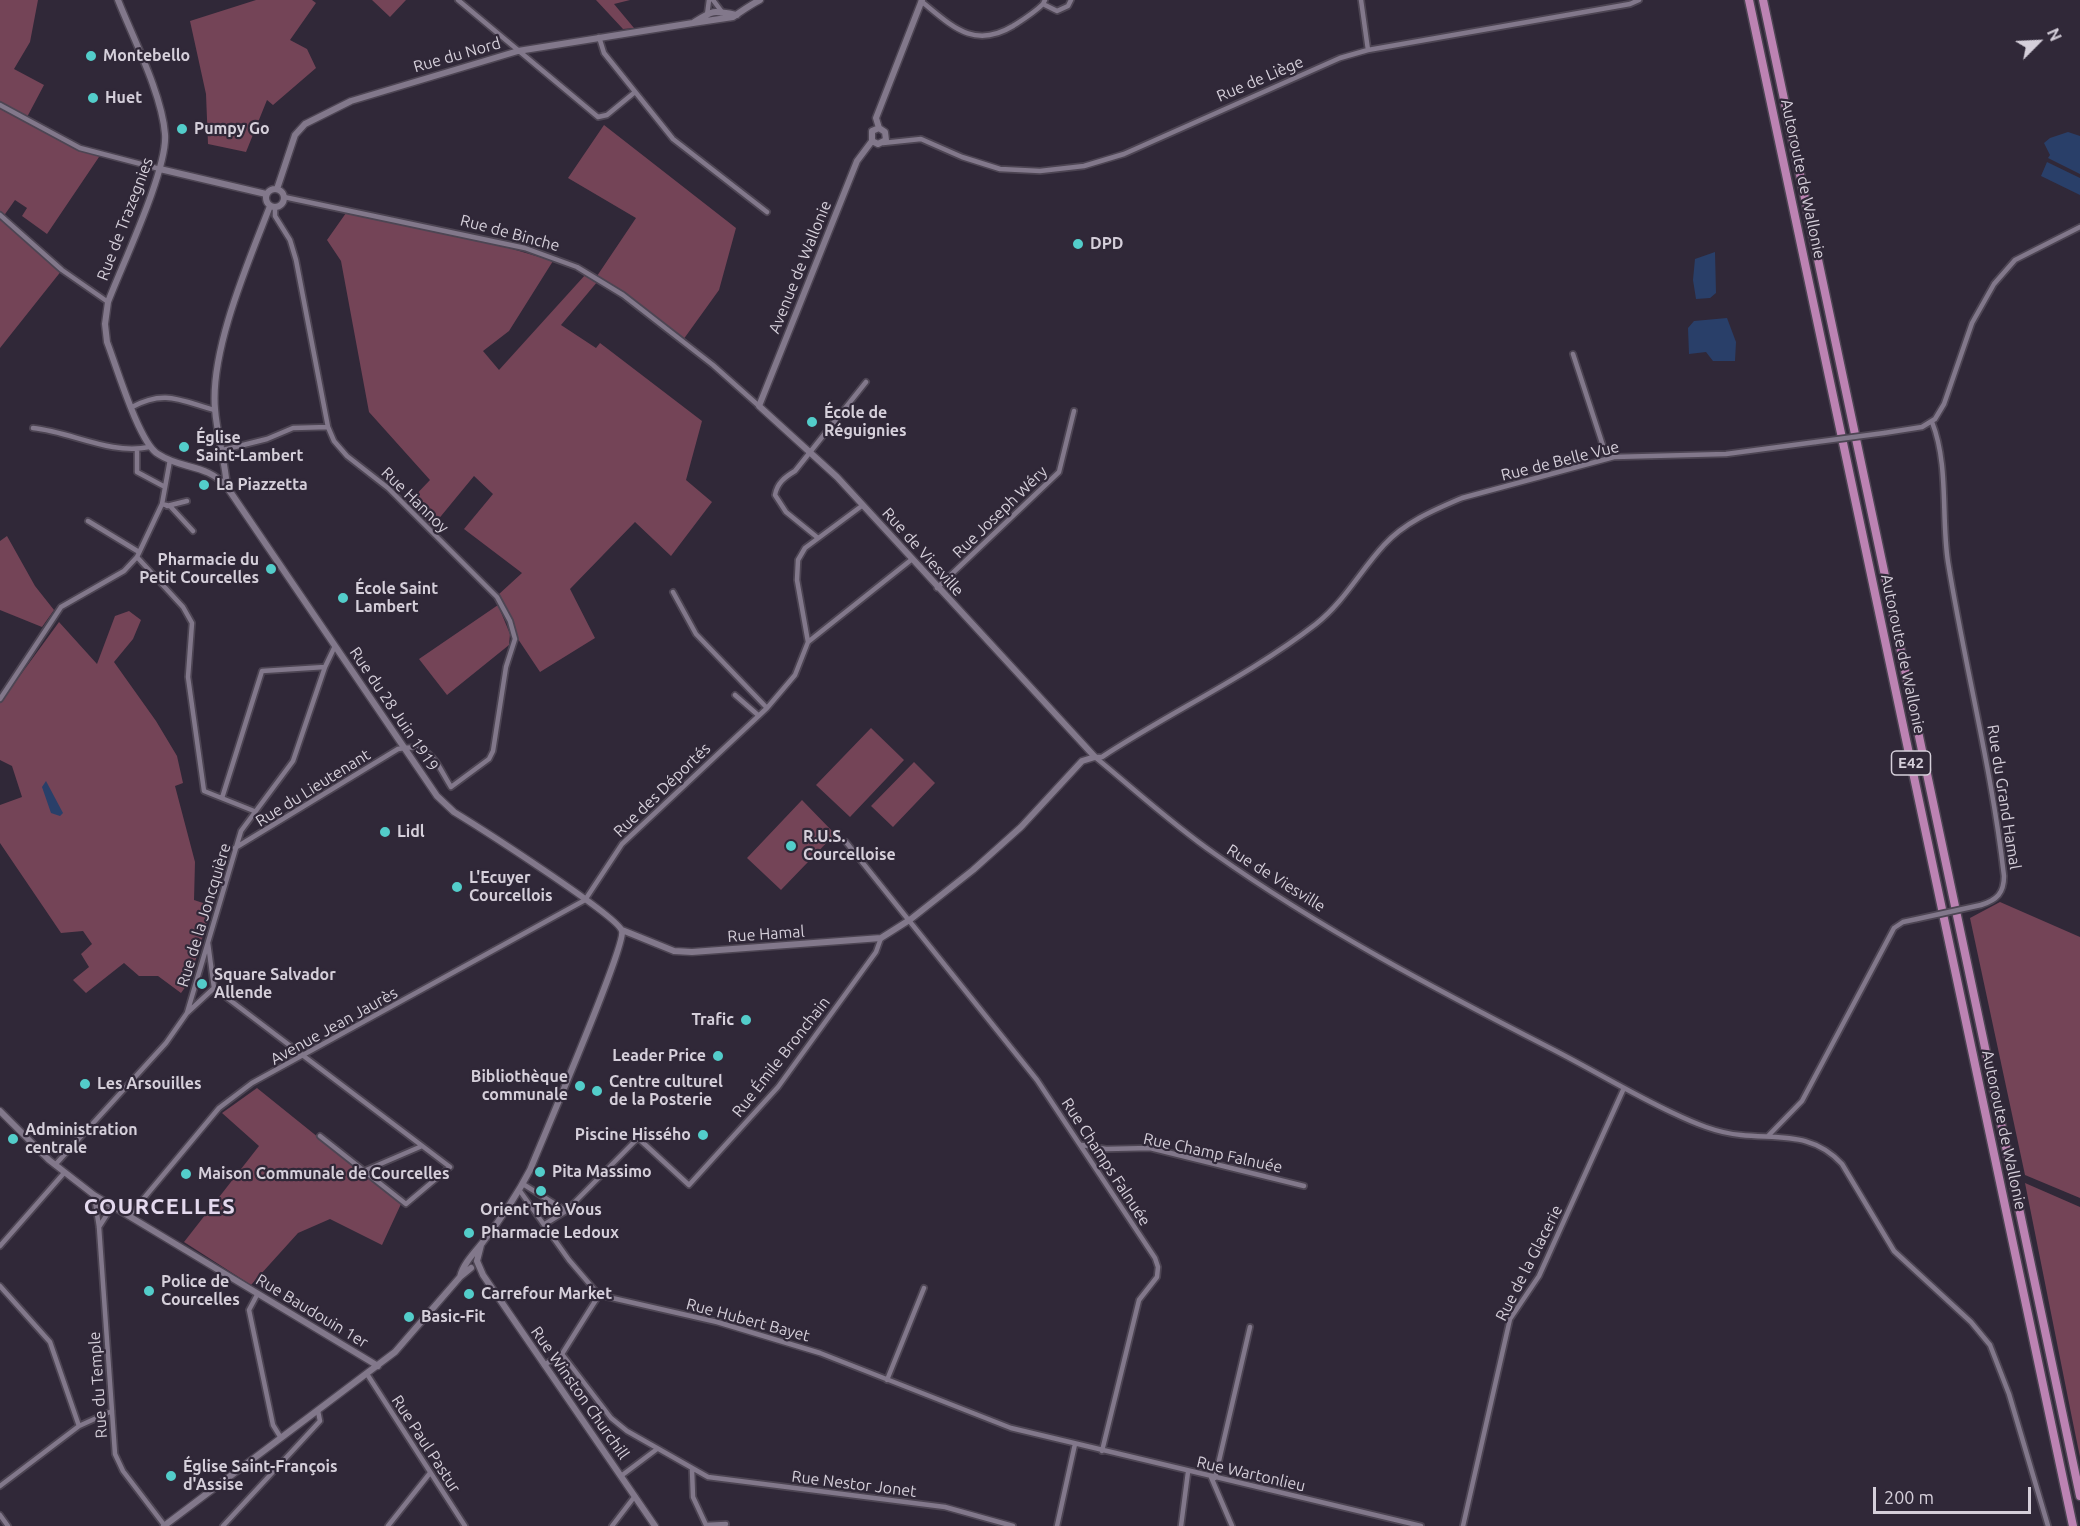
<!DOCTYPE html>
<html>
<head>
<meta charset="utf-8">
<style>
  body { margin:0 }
  #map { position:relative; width:2080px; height:1526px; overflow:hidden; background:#302838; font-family:Ubuntu,sans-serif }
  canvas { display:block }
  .north { position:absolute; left:2008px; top:12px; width:60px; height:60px; -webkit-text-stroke:4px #302838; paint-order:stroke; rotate:66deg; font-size:16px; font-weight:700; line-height:24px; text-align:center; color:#d5cfda }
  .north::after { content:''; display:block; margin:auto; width:21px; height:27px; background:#d5cfda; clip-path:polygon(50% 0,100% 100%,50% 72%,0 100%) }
  .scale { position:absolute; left:1873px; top:1487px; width:158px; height:27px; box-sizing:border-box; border:3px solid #d5cfda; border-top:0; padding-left:8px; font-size:18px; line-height:21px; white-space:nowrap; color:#d5cfda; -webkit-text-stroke:4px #302838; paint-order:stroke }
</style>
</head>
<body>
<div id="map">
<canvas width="2080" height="1526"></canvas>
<div class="north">N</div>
<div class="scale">200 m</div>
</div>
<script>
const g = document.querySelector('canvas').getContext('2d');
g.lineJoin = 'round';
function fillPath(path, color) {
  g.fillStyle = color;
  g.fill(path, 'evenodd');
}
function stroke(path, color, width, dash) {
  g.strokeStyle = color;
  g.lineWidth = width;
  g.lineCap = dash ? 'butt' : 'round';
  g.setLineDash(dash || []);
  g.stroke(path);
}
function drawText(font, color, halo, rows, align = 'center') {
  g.font = font + ' Ubuntu,sans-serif';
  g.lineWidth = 4.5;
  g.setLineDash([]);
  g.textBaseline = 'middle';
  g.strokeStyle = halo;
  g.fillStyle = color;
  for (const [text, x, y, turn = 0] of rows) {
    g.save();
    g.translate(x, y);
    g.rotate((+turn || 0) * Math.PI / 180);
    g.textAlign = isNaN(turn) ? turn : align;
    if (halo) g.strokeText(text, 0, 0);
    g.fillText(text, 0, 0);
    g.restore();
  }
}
const green = new Path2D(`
  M 0,0 L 38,0 L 30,42 L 14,69 L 44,85 L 26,119 L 80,148 L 101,154 L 47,234 L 22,216 L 27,208 L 15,200 L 3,217 L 62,270 L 0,348 Z
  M 256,0 L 312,0 L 316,3 L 290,40 L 307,49 L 316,68 L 273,105 L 267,100 L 246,152 L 208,144 L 206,94 L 190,21 Z
  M 372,0 L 406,0 L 390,17 Z
  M 596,0 L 630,0 L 614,4 L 634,28 L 623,29 Z
  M 604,125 L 736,228 L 719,290 L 683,340 L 618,289 L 597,276 L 636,218 L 568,178 Z
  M 346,213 L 509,248 L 553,261 L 509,331 L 483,351 L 499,370 L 586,274 L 598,281 L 561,325 L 596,348 L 600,343 L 702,421 L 686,480 L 712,502 L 671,556 L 635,522 L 570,589 L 595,638 L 540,672 L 518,639 L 498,595 L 522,573 L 464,529 L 493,494 L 474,476 L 432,527 L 408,503 L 430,480 L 369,412 L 341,261 L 327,240 Z
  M 7,536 L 35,586 L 54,610 L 42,627 L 0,610 L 0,541 Z
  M 498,605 L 510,634 L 509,645 L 447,695 L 419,659 Z
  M 129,611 L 141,620 L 133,639 L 114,662 L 156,721 L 177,756 L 183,783 L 175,786 L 195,862 L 194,900 L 212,906 L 189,982 L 181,993 L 158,976 L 139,976 L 124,963 L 86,993 L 73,980 L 89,967 L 81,954 L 92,944 L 83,931 L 61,933 L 0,843 L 0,805 L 22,797 L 12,766 L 0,760 L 0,703 L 59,622 L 97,664 L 115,616 Z
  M 871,728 L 904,760 L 850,817 L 816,785 Z
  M 914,762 L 935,783 L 893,827 L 871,806 Z
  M 802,800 L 835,834 L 781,890 L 747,858 Z
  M 2000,902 L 2080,937 L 2080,1198 L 2025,1175 L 1970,918 Z
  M 257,1088 L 401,1204 L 382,1245 L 330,1219 L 298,1233 L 251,1285 L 184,1242 L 259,1146 L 222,1113 Z
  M 2025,1183 L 2080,1207 L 2080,1457 L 2072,1418 Z`);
const water = new Path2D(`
  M 2068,132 L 2080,136 L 2080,174 L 2048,158 L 2050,155 L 2044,143 L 2050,138 Z
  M 2047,162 L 2080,178 L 2080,195 L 2041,176 Z
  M 1715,252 L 1716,293 L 1710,298 L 1696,299 L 1693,280 L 1695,259 Z
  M 1727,318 L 1736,342 L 1735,361 L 1713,361 L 1706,352 L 1689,354 L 1688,328 L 1694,321 Z
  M 46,781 L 63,813 L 60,816 L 51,813 L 42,787 Z`);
const street = new Path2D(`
  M 458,0 L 598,117 L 607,115 L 635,92
  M 713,0 L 722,12
  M 1045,0 L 1043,4 L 1057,11 L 1068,6 L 1071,0
  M 1361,0 L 1368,50
  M 921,1 C 951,25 973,50 1013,26 C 1024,19 1034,13 1043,4
  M 707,15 L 709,0
  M 599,37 L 604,53 L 673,139 L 767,212
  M 0,105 L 80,148 L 160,169
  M 883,143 L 921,139 L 962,157 L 1000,169 L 1040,171 L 1084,166 L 1124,154 L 1340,58 L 1368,50 L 1630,4 L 1639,0
  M 284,197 L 525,248 L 577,267 L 623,295 L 713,365 L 759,406
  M 0,215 L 62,270 L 108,302
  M 1573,354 L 1607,458
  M 132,407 C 165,389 181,401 215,410
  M 1932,422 C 1949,465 1941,517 1948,562 C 1965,667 1992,770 2004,876 C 2004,893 1997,900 1981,905
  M 33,428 C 72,432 110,455 149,447
  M 1884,433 L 1922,427 L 1935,419 L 1944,404 L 1972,323 L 1994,284 L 2015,260 L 2080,227
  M 137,449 L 137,472 L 165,487
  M 223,450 L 267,439 L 293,428 L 328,427
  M 162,504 L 170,506 L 193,531
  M 167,506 L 187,501
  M 88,521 L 139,552
  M 818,538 L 786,512 L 775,495 C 777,483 785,477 795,471 L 866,382
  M 137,557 L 183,607 L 192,623 L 188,677 L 204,791 L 254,811
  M 937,588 L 1059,472 L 1074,411
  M 673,592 L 696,634 L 767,708
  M 808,642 L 911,560
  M 735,695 L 758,715
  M 0,699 L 61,607 L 124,571 L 137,557 L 162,504 L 170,460
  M 1095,757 C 1135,790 1173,825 1215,854 C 1321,929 1437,990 1552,1049 C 1593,1070 1632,1094 1673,1113 C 1694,1123 1717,1133 1741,1135 C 1780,1139 1813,1132 1842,1164 L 1894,1251 L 1971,1322 L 1990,1345 L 2009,1394 L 2048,1526
  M 1095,757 L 1102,757 C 1172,711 1249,676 1316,624 C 1344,602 1360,571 1384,545 C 1405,522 1434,510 1462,498 L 1614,457 L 1726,454 L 1816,442
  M 222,798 L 262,671 L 325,667
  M 846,842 L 1037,1080 L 1155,1258 L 1158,1267 L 1157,1277 L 1139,1300 L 1102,1451
  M 235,848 L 398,749 C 431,741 436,763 451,787 L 489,759 L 493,751 L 506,667 L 515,639 L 510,621 L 497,597 L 388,488 L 347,456 L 334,441 L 328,427 L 296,260 L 290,240 L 275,216 L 275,208
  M 208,943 L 214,988
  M 214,988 L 450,1167 L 406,1204 L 320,1136
  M 187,1013 L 214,988
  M 1769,1135 L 1802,1101 L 1894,928 L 1903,922 L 1917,919
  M 1082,1145 L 1106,1149 L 1150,1148 L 1304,1186
  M 55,1165 L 166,1043 L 187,1013 L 241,831 L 293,761 L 325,667 L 335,646
  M 364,1171 L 422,1146
  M 523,1184 L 566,1211
  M 520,1191 L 569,1260 L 599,1295
  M 94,1195 L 99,1227 L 115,1454 L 123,1471 L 165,1526
  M 129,1216 L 219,1108 L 252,1083 L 585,900 L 622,844 L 767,708 L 795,675 L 808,642 L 797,580 L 798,560 L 805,548 L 863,505
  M 545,1224 L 566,1211 L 638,1138 L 689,1185 L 778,1087 L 876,952 L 881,938
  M 99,1227 L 113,1205
  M 0,1246 L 64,1173
  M 0,1286 L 50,1342 L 79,1426
  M 257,1295 L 249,1310 L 273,1425 L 281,1438
  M 599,1295 L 717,1322 L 820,1353 L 1011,1428 L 1421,1526
  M 562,1354 L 611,1418 L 627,1431 L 708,1477 L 945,1507 L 1013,1526
  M 544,1365 L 562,1354 L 599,1295
  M 367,1374 L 465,1526
  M 887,1380 L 924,1288
  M 692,1470 L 693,1497 L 706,1525 L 726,1524
  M 621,1476 L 657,1449
  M 1211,1477 L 1232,1526
  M 1215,1478 L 1250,1327
  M 0,1486 L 79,1426 L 112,1411
  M 0,1515 L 8,1526
  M 223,1526 L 320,1421 L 318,1411
  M 388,1526 L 430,1473
  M 612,1526 L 635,1496
  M 1057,1526 L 1075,1444
  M 1181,1526 L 1188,1472
  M 1463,1526 L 1510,1319 L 1539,1276 L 1624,1088`);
const secondary = new Path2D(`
  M 118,0 C 133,38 162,94 165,134 C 168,169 122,265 108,302 L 105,324 L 107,342 C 116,365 139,443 158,454 C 182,470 206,463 227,487 L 437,796 L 454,812 C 477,826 618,916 622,931 C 626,946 542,1140 530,1170 C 517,1195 500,1220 483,1242 C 474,1253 463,1264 460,1277
  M 737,15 C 712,10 713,10 693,23 L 733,17 C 742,11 750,5 760,0
  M 879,128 L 876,118 L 922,0
  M 872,141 L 857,161 L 759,406 L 837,477 L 1095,757
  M 872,141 L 878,144 L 886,140 L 885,132 L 879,128
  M 872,141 L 872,131 L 879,128
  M 160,169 L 266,194
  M266 198a9 9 0 1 1 18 0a9 9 0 1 1-18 0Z
  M 277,189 L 295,135 L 305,124 L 351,101 L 518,51 L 693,23
  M 227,487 C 225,460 217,436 215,409 C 210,350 248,263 270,206
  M 622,930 L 674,951 L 692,952 L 881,938 L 911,919 L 973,870 L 1021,827 L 1082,761 L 1095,757
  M 0,1111 L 49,1160 L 94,1195 L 378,1366
  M 481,1245 L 477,1261 L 483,1275 L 655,1526
  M 164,1526 L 395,1352 L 460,1277 L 471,1268`);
const highway = new Path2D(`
  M 1749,0 L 2073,1526
  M 1763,0 L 2080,1496`);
const streetBridge = new Path2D(`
  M 1816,442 L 1884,433
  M 1917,919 L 1981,905`);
const markers = [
  [91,56,6,"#53cdca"],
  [93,98,6,"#53cdca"],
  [182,129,6,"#53cdca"],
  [1078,244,6,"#53cdca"],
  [812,422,6,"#53cdca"],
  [184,447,6,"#53cdca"],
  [204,485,6,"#53cdca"],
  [271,569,6,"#53cdca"],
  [343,598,6,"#53cdca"],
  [385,832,6,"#53cdca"],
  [791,846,6,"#53cdca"],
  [457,887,6,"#53cdca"],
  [202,984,6,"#53cdca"],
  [746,1020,6,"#53cdca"],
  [718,1056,6,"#53cdca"],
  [85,1084,6,"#53cdca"],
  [580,1086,6,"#53cdca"],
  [597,1091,6,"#53cdca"],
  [703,1135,6,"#53cdca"],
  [13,1139,6,"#53cdca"],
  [540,1172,6,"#53cdca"],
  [186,1174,6,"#53cdca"],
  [541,1191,6,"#53cdca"],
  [469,1233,6,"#53cdca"],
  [149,1291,6,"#53cdca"],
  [469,1294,6,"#53cdca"],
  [409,1317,6,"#53cdca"],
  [171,1476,6,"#53cdca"]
];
const shields = [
  [1911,763,39]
];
const shieldNames = [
  ["E42",1911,763]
];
const streetNames = [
  ["Rue du Nord",457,55,-16],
  ["Rue de Liège",1260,79,-23],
  ["Autoroute de Wallonie",1803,179,78],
  ["Rue de Trazegnies",125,219,-69],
  ["Rue de Binche",510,233,15],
  ["Avenue de Wallonie",800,267,-68],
  ["Rue de Belle Vue",1560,461,-14],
  ["Rue Hannoy",415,500,44],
  ["Rue Joseph Wéry",1000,512,-44],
  ["Rue de Viesville",923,552,48],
  ["Autoroute de Wallonie",1903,654,78],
  ["Rue du 28 Juin 1919",394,709,56],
  ["Rue du Lieutenant",313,788,-32],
  ["Rue des Déportés",662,790,-44],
  ["Rue du Grand Hamal",2004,797,81],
  ["Rue de Viesville",1276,878,32],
  ["Rue de la Joncquière",204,915,-73],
  ["Rue Hamal",766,934,-4],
  ["Avenue Jean Jaurès",334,1026,-29],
  ["Rue Émile Bronchain",781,1057,-52],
  ["Autoroute de Wallonie",2004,1130,78],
  ["Rue Champ Falnuée",1213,1153,12],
  ["Rue Champs Falnuée",1106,1162,57],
  ["Rue de la Glacerie",1529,1263,-63],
  ["Rue Baudouin 1er",312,1311,31],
  ["Rue Hubert Bayet",748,1320,15],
  ["Rue du Temple",98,1385,-94],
  ["Rue Winston Churchill",580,1393,55],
  ["Rue Paul Pastur",426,1444,57],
  ["Rue Wartonlieu",1251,1474,13],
  ["Rue Nestor Jonet",854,1484,7]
];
const poiNames = [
  ["Montebello",103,56],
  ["Huet",105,98],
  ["Pumpy Go",194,129],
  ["DPD",1090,244],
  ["École de",824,413],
  ["Réguignies",824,431],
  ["Église",196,438],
  ["Saint-Lambert",196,456],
  ["La Piazzetta",216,485],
  ["Pharmacie du",259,560,"right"],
  ["Petit Courcelles",259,578,"right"],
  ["École Saint",355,589],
  ["Lambert",355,607],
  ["Lidl",397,832],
  ["R.U.S.",803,837],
  ["Courcelloise",803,855],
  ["L'Ecuyer",469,878],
  ["Courcellois",469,896],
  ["Square Salvador",214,975],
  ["Allende",214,993],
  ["Trafic",734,1020,"right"],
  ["Leader Price",706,1056,"right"],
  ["Bibliothèque",568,1077,"right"],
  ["communale",568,1095,"right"],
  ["Centre culturel",609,1082],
  ["de la Posterie",609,1100],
  ["Les Arsouilles",97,1084],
  ["Administration",25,1130],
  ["centrale",25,1148],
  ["Piscine Hissého",691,1135,"right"],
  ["Pita Massimo",552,1172],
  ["Maison Communale de Courcelles",198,1174],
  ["Orient Thé Vous",541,1210,"center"],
  ["Pharmacie Ledoux",481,1233],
  ["Police de",161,1282],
  ["Courcelles",161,1300],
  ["Carrefour Market",481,1294],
  ["Basic-Fit",421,1317],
  ["Église Saint-François",183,1467],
  ["d'Assise",183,1485]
];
const districtNames = [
  ["COURCELLES",160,1207]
];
fillPath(green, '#744457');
fillPath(water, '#293f69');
stroke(street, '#4d4553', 8);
stroke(secondary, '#4d4553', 9);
stroke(highway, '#4d4553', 11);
stroke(street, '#82788b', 4.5);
stroke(secondary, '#82788b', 6);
stroke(highway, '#bc83b3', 8);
stroke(streetBridge, '#4d4553', 8, []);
stroke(streetBridge, '#82788b', 4.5);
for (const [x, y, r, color] of markers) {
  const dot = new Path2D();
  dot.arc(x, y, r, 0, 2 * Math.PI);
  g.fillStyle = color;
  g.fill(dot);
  stroke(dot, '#302838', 2);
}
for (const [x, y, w] of shields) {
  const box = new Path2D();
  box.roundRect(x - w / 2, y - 12, w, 24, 4.5);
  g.fillStyle = '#302838';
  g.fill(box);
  stroke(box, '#d5cfda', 1.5);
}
drawText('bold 15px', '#d5cfda', null, shieldNames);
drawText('16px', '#d5cfda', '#302838', streetNames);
drawText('bold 16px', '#d5cfda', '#302838', poiNames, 'left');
g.letterSpacing = '1.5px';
drawText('bold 22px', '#e4d9ee', '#302838', districtNames);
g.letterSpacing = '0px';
</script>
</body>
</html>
